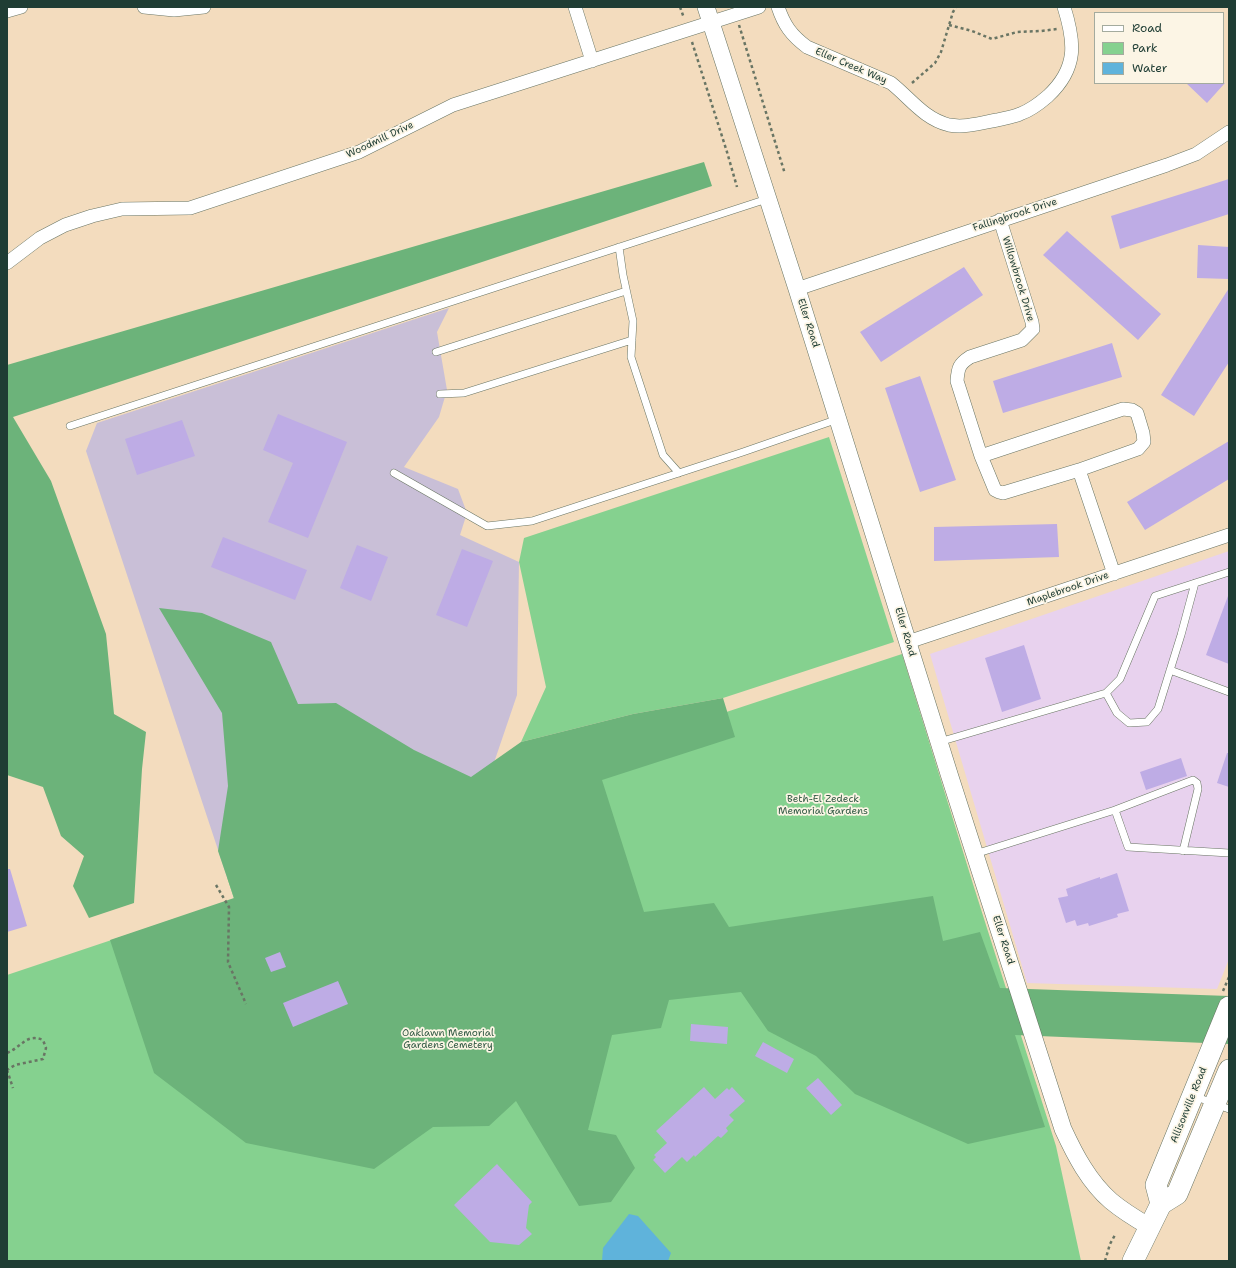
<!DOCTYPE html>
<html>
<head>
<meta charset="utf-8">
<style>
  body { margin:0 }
  #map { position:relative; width:1236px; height:1268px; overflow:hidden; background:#f3dcbe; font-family:"Shantell Sans",sans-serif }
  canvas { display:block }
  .frame { position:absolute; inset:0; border:8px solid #1f3d34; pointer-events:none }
  .legend { position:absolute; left:1094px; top:12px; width:130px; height:72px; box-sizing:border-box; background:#fcf5e5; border:1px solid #a4ab9e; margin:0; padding:5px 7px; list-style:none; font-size:12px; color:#1f3d34 }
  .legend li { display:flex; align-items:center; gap:8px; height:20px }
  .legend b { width:20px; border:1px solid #a4ab9e }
</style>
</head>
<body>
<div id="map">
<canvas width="1236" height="1268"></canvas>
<div class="frame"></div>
<ul class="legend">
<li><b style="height:5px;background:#fff"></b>Road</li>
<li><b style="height:11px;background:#85d18f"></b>Park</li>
<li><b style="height:11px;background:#5fb3db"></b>Water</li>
</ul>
</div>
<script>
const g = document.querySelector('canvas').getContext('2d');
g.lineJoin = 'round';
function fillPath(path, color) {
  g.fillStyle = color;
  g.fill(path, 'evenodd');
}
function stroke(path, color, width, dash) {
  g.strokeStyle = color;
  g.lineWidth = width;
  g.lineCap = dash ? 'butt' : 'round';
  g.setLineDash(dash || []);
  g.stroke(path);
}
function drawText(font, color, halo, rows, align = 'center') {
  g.font = font + ' "Shantell Sans",sans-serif';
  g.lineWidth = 3.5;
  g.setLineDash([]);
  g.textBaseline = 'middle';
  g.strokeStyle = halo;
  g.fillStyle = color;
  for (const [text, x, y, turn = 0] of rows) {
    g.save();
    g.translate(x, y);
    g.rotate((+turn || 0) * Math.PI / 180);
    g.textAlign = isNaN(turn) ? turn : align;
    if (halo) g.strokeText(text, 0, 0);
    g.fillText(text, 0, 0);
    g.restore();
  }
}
const built = new Path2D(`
  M 1229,551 L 1229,959 L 1217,989 L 1027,983 L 930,654 Z`);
const industrial = new Path2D(`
  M 449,308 L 437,332 L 447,390 L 439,417 L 404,467 L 458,489 L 467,513 L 460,535 L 519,562 L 517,695 L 484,792 L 227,877 L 86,451 L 97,423 Z`);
const green = new Path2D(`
  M 829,437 L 894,642 L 723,698 L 633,714 L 521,742 L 546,687 L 519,562 L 524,538 Z
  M 902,654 L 973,884 L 1056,1146 L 1081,1261 L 7,1261 L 7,975 L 234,899 L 227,877 Z`);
const forest = new Path2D(`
  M 704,162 L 712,186 L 13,417 L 51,481 L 106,634 L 114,714 L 146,732 L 142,769 L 134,903 L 89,918 L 73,886 L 84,856 L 61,836 L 43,787 L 7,775 L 7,365 Z
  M 159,608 L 202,613 L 271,642 L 298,704 L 336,703 L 414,750 L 471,777 L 521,742 L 633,714 L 723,698 L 735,737 L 602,780 L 644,912 L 714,903 L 729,927 L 933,896 L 943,941 L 980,932 L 1000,988 L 1229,996 L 1229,1044 L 1015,1035 L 1045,1127 L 968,1144 L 855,1094 L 816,1056 L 768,1031 L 741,992 L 669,1000 L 661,1028 L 612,1035 L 588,1130 L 616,1135 L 635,1168 L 611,1202 L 579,1206 L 516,1101 L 489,1126 L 433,1127 L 374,1169 L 246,1143 L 154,1073 L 110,940 L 234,898 L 218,851 L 228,786 L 222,713 Z`);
const water = new Path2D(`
  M 629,1214 L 638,1216 L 671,1253 L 668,1261 L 602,1261 L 603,1248 Z`);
const building = new Path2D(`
  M 1186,83 L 1225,83 L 1207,103 Z
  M 1229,179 L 1229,214 L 1120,249 L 1111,216 Z
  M 1067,231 L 1161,314 L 1138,340 L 1043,255 Z
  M 1198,245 L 1229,247 L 1229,279 L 1197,278 Z
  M 964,267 L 983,295 L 881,362 L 860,332 Z
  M 1229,288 L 1229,362 L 1194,416 L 1161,395 Z
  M 1112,343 L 1122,377 L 1003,413 L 993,381 Z
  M 920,376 L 956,480 L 920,492 L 885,388 Z
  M 278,414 L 347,442 L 308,538 L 268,522 L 293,463 L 263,450 Z
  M 182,420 L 195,456 L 137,475 L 125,439 Z
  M 1229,441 L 1229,479 L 1145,530 L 1127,502 Z
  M 1057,524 L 1059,557 L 934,561 L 934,527 Z
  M 223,537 L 307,570 L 295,600 L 211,567 Z
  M 357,545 L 388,557 L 371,601 L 340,588 Z
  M 462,549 L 493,561 L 467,627 L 436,615 Z
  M 1228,596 L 1229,597 L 1229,664 L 1206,655 Z
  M 1024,645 L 1041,699 L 1002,712 L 985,658 Z
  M 1227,753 L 1229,753 L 1229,787 L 1217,783 Z
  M 1181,758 L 1187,776 L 1146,790 L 1140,772 Z
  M 7,869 L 10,869 L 27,926 L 7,932 Z
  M 1117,873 L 1129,911 L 1117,914 L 1118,917 L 1089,926 L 1088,923 L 1077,926 L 1075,920 L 1066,923 L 1058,898 L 1068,896 L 1066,889 L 1100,877 L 1100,879 Z
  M 280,952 L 286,967 L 271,972 L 265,958 Z
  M 338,981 L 348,1004 L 293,1027 L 283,1003 Z
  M 691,1024 L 728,1027 L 727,1044 L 690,1041 Z
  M 763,1042 L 794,1059 L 787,1073 L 755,1056 Z
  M 818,1078 L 842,1105 L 831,1115 L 806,1088 Z
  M 704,1087 L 715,1099 L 727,1088 L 729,1090 L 732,1087 L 745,1101 L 729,1115 L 734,1120 L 726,1128 L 728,1131 L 721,1138 L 718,1136 L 695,1157 L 694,1155 L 687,1162 L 682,1157 L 665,1173 L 653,1160 L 656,1157 L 654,1155 L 667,1143 L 656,1131 Z
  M 497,1164 L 532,1202 L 529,1205 L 526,1228 L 532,1234 L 519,1245 L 490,1242 L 454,1205 Z`);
const path = new Path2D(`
  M 680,7 L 684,18
  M 739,25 L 785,174
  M 949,25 L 972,31 L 992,39 L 1017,32 L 1041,31 L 1057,29
  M 692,42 L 727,152 L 737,187
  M 912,83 L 935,63 L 941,52 L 953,12 L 956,7
  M 216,885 L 229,907 L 228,962 L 246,1004
  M 1223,991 L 1229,977
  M 7,1053 C 22,1047 26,1033 43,1040 L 46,1048 L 43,1059 L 15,1065 L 7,1070
  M 7,1070 L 13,1088
  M 1105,1261 L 1110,1244 L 1115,1235`);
const service = new Path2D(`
  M 619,247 L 623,275 L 633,321 L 631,357 L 663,455 L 679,473
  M 436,352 L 626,291
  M 440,394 L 464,393 L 632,340
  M 70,426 L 767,199
  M 394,473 L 487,526 L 532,521 L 743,452 L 838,419
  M 1170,670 L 1229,692
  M 1106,693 L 1117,713 L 1129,723 L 1147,722 L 1158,709 L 1181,635 L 1195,583
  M 939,742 L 1106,693 L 1120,679 L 1155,596 L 1229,572
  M 1115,810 L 1193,780 L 1197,783 L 1198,789 L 1183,851
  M 975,854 L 1115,810 L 1128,847 L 1229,853
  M 1194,1096 L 1229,1109`);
const minor = new Path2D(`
  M 144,7 L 174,10 L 204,7
  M 575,7 L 592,61
  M 778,7 C 784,25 791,35 807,47 L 891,83 C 910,98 924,119 949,125 C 965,128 981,123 997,120 C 1005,118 1013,117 1020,114 C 1031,110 1040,103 1048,96 C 1078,68 1075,42 1064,7
  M 7,11 L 21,7
  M 7,263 L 40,238 L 65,225 L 92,216 L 122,209 L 190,208 L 359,152 L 453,105 L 759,7
  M 797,289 L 1167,165 L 1196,154 L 1229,132
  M 981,456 L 1123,409 L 1132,410 L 1137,413 L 1143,433 L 1144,442 L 1138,449 L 1079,470 L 1003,493 L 999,492 L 995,490 L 981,456 L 957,381 C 958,368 959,364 970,357 L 1022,340 L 1033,329 L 1032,322 L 1000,220
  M 1079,470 L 1114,574
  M 908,642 L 1229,535`);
const tertiary = new Path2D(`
  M 706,7 L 797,289 L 950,777 L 1063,1129 C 1075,1155 1089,1182 1111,1201 C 1123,1211 1136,1219 1150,1227`);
const primary = new Path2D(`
  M 1161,1204 L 1156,1185 L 1229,1007
  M 1133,1261 L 1161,1204 L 1177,1194 L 1229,1070`);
const streetNames = [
  ["Eller Creek Way",851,66,23],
  ["Woodmill Drive",380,140,-25],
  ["Fallingbrook Drive",1015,215,-18],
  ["Willowbrook Drive",1018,279,73],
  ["Eller Road",808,323,72],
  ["Maplebrook Drive",1068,589,-19],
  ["Eller Road",905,632,73],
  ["Eller Road",1003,940,72],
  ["Allisonville Road",1189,1105,-68]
];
const parkNames = [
  ["Beth-El Zedeck",823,799],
  ["Memorial Gardens",823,811],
  ["Oaklawn Memorial",448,1033],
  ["Gardens Cemetery",448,1045]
];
fillPath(built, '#e8d2ee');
fillPath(industrial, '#c9bfd7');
fillPath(green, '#85d18f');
fillPath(forest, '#6cb37a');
fillPath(water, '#5fb3db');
fillPath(building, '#beace5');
stroke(service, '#697564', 8);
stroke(minor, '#697564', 14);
stroke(tertiary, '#697564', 18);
stroke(primary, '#697564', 22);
stroke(path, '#697564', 2.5, [3, 3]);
stroke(service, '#fff', 7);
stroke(minor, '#fff', 13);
stroke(tertiary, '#fff', 17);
stroke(primary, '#fff', 21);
drawText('10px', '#1f3d34', '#fcf5e5', streetNames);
drawText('10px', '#335b46', '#fcf5e5', parkNames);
</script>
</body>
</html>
